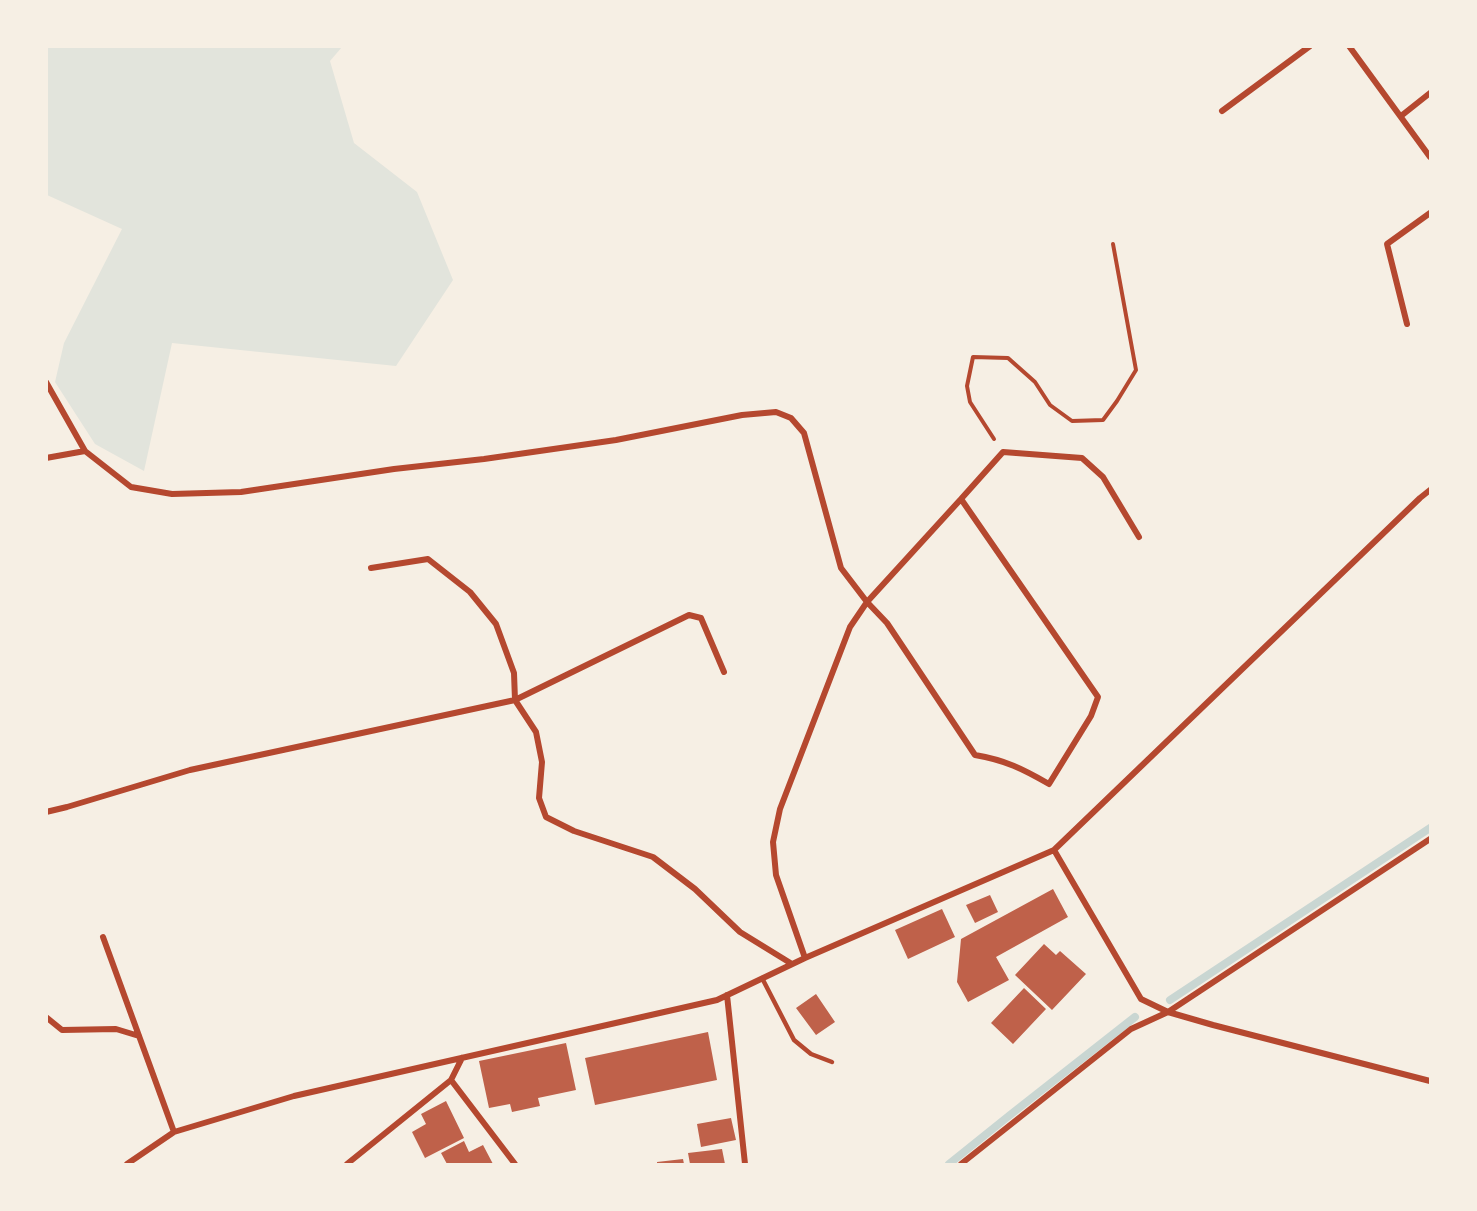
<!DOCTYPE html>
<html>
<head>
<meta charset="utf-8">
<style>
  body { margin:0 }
  #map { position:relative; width:1477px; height:1211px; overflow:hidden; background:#f6efe4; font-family:Karla,sans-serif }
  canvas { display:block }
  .frame { position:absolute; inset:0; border:48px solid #f6efe4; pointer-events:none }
</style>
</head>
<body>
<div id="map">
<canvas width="1477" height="1211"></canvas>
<div class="frame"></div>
</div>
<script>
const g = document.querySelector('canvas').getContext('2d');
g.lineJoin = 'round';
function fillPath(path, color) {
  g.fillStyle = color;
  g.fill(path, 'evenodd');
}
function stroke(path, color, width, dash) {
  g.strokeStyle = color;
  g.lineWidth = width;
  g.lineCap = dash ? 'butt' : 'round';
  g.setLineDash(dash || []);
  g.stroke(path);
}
const green = new Path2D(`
  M 47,46 L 342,47 L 330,61 L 354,143 L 417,192 L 453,280 L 396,366 L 172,343 L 144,471 L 95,444 L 55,382 L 64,343 L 122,229 L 47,195 Z`);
const stream = new Path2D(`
  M 1170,1000 L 1430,828
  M 949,1164 L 1010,1115 L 1135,1017`);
const building = new Path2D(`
  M 1053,889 L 1068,917 L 996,957 L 1009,980 L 968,1002 L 957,982 L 961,939 Z
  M 990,895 L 998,912 L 975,923 L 966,905 Z
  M 942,909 L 955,937 L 908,959 L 895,930 Z
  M 1044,944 L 1056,955 L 1060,951 L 1086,974 L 1052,1010 L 1015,975 Z
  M 1024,988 L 1046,1009 L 1013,1044 L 991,1023 Z
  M 816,994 L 835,1022 L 816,1035 L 796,1008 Z
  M 708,1032 L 717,1080 L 595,1105 L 585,1058 Z
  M 566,1043 L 576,1090 L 538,1098 L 540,1106 L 512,1112 L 510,1104 L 489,1108 L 479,1061 Z
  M 446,1101 L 464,1138 L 425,1158 L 412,1132 L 426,1124 L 421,1114 Z
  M 731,1118 L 736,1140 L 701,1147 L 697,1124 Z
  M 464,1141 L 469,1152 L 483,1145 L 493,1164 L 447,1164 L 441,1153 Z
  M 722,1149 L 725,1164 L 690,1164 L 688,1153 Z
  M 683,1159 L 684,1164 L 657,1164 L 657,1162 Z`);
const path = new Path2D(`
  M 994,439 L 970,402 L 967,386 L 973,357 L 1008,358 L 1035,382 L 1050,405 L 1072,421 L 1103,420 L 1117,401 L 1136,370 L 1113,244`);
const service = new Path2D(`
  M 762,978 L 794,1040 L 811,1054 L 832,1062`);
const minor = new Path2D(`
  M 1349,46 L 1430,157
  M 1222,111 L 1310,46
  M 1401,116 L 1430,93
  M 1407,324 L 1387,244 L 1430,213
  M 46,382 L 85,451 L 131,487 L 172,494 L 241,492 L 394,469 L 484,459 L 616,440 L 742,415 L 776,412 L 791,418 L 804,433 L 841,568 L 867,602 L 887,623 L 975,755 C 1005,760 1023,769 1049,784 L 1091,716 L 1098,697 L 961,499
  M 46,458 L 85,451
  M 371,568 L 428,559 L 470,592 L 496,624 L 514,673 L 515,700 L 536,732 L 542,762 L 539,798 L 546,817 L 574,831 L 653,857 L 695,889 L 740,932 L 792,964
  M 46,812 L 67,807 L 190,770 L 515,700 L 689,615 L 701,618 L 724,672
  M 1054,850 L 1141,999 L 1168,1012 L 1213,1025 L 1430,1081
  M 103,937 L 174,1132
  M 805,958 L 776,875 L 773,842 L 780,809 L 850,627 L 867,602 L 961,499 L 1003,452 L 1082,458 L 1103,477 L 1139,537
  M 727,995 L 745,1164
  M 46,1017 L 62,1030 L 116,1029 L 139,1036
  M 451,1080 L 515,1164
  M 127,1164 L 174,1132 L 294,1096 L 717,1000 L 805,958 L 1054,850 L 1420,498 L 1430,490
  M 347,1164 L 451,1080 L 462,1058
  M 961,1164 L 1131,1029 L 1168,1012 L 1430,839`);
fillPath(green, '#e2e4dc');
stroke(stream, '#c9d6d2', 8);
fillPath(building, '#bf614a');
stroke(path, '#b5482f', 4);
stroke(service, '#b5482f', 4.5);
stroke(minor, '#b5482f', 6);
</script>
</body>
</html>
